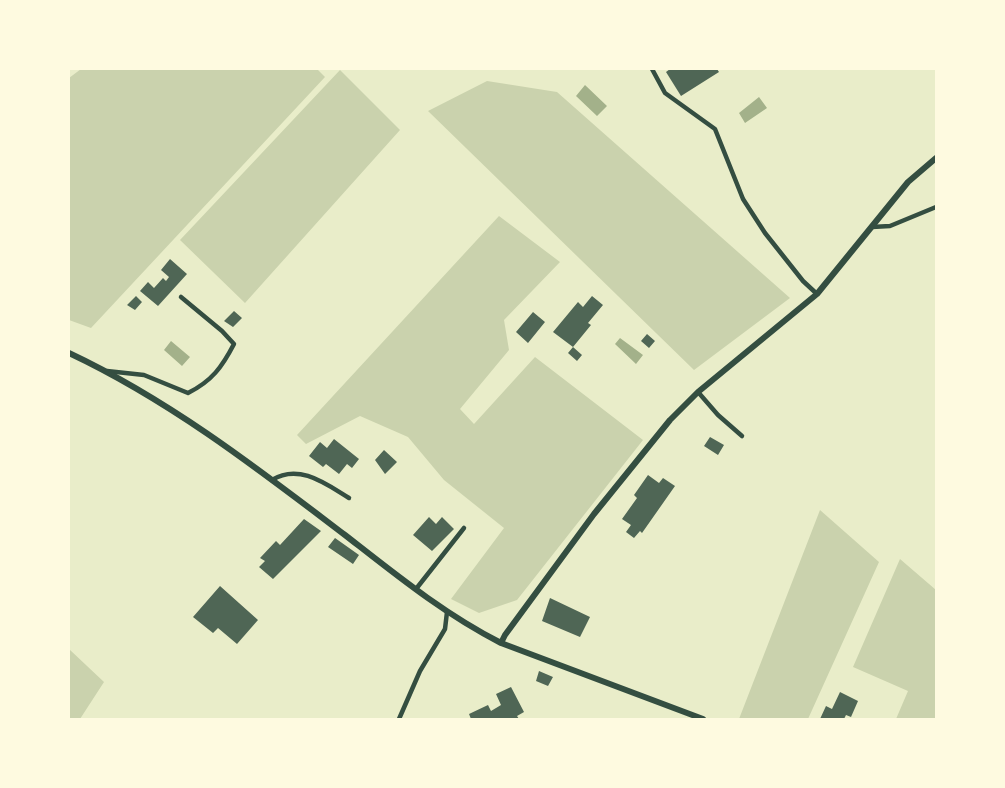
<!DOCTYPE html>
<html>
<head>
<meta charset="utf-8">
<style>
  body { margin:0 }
  #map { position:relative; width:1005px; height:788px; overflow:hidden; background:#e9edc9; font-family:"Public Sans",sans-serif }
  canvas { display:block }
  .frame { position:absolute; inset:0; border:70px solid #fefae0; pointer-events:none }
</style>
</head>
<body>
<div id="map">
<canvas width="1005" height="788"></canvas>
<div class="frame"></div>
</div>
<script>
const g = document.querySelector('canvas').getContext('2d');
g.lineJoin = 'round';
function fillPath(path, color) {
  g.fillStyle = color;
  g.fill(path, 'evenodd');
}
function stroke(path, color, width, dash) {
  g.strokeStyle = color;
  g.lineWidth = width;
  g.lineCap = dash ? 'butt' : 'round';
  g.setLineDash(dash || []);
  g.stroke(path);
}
const green = new Path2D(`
  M 81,69 L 317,69 L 325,77 L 91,328 L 69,320 L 69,78 Z
  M 340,70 L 400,130 L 245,303 L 180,240 Z
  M 487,81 L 557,92 L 790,298 L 694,370 L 428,111 Z
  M 499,216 L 560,262 L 504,320 L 509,350 L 460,409 L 474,424 L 535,357 L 643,440 L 517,600 L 479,613 L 451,599 L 504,528 L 444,480 L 408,437 L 360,416 L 306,444 L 297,435 Z
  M 820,510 L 879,562 L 808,719 L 739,719 Z
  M 900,559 L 936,590 L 936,719 L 896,719 L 908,691 L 853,667 Z
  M 69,649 L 104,682 L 80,719 L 69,719 Z`);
const water = new Path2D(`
  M 585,85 L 607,106 L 597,116 L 576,96 Z
  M 759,97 L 767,108 L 745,123 L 739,113 Z
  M 620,338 L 643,355 L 636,364 L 615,344 Z
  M 171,341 L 190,357 L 182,366 L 164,350 Z`);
const building = new Path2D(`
  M 670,69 L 717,69 L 719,72 L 681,96 L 666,72 Z
  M 170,259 L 187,274 L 158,306 L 140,291 L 148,282 L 154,288 L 163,278 L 166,281 L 169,277 L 161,270 Z
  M 136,296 L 142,302 L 135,310 L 127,305 Z
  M 592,296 L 603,305 L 588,323 L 591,325 L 573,347 L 553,332 L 578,302 L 583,307 Z
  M 234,311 L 242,318 L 233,327 L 224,321 Z
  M 533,312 L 545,322 L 528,343 L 516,332 Z
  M 647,334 L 655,341 L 649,348 L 641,341 Z
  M 573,347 L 582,355 L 577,361 L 568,353 Z
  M 710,437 L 724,445 L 718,455 L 704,446 Z
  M 334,439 L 359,459 L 352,468 L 347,464 L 339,474 L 326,464 L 323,467 L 309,456 L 320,442 L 327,448 Z
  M 384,450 L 397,462 L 385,474 L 375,460 Z
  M 648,475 L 659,483 L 663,478 L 675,486 L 642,533 L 640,531 L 634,538 L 626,532 L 631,525 L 622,519 L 637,498 L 634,495 Z
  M 429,517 L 436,524 L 442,517 L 454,529 L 432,551 L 413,535 Z
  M 304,519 L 321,531 L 273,579 L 259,567 L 265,561 L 260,558 L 276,541 L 280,545 Z
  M 335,538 L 359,555 L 353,564 L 328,547 Z
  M 220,586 L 258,620 L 237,644 L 218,628 L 213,633 L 193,617 Z
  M 550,598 L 590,617 L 580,637 L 542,621 Z
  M 539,671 L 553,677 L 548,686 L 536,681 Z
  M 511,687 L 524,712 L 517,716 L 519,719 L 471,719 L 469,714 L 488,705 L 491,711 L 501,705 L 496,694 Z
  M 840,692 L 858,701 L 851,717 L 846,715 L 844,719 L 820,719 L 826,706 L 832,709 Z`);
const service = new Path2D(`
  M 652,69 L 665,93 L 715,129 L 743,199 L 765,233 L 803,281 L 817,294
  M 872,227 L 890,226 L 936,207
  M 107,371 L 144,375 L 188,393 C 212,381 222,367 234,344 L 222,331 L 181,297
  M 698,392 L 718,415 L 742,436
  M 272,480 C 299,463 326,484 349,498
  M 416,589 L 464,528
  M 399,719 L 420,671 L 445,629 L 447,612`);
const minor = new Path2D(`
  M 69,353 C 169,400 257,468 345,535 C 395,574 444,614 501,643 L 703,719
  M 501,643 L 505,635 L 594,514 L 670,420 L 698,392 L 817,294 L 908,182 L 936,158`);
fillPath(green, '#cad2ad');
fillPath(water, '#a3b18a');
fillPath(building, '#4f6655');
stroke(service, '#344e41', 4.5);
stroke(minor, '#344e41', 6);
</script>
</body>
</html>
